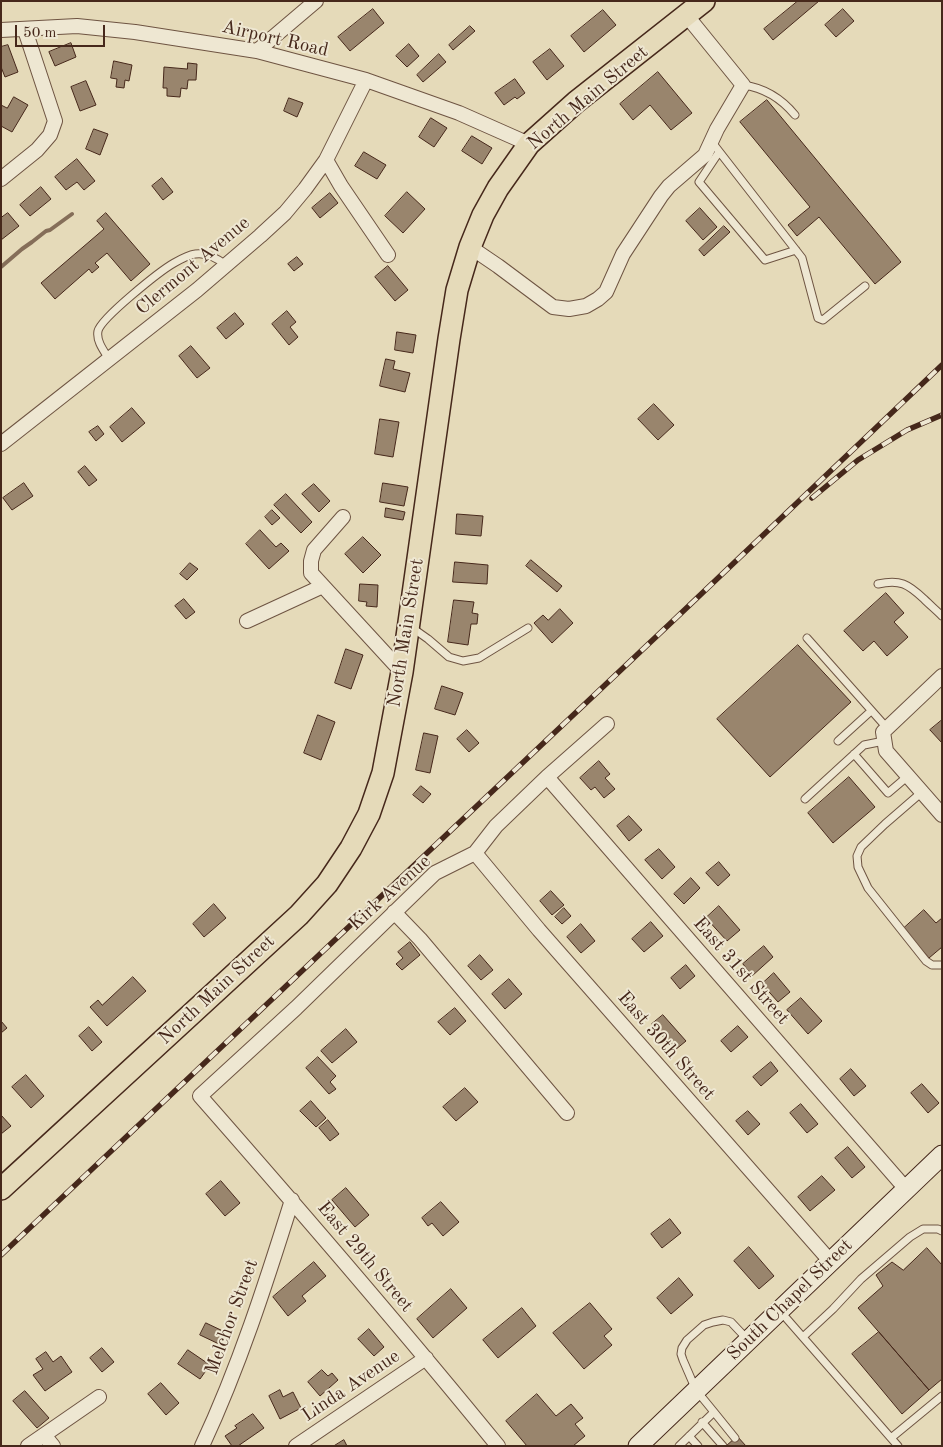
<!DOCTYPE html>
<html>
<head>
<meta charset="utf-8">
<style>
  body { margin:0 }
  #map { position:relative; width:943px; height:1447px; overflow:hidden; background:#e5dab9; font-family:"Old Standard TT",serif }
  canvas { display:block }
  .frame { position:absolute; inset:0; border:2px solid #46281b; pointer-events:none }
  .scale { position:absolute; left:15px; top:25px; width:90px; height:22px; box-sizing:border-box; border:2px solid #46281b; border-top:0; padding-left:6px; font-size:15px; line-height:18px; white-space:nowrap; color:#46281b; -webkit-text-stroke:4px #eee7d2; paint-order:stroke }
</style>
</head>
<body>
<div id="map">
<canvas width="943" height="1447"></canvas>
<div class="frame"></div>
<div class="scale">50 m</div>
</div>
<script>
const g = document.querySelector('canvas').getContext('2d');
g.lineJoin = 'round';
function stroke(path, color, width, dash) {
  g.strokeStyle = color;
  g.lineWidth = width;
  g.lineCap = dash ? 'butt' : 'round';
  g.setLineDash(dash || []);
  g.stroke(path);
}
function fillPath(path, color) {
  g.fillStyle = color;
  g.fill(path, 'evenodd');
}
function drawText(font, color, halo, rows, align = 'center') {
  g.font = font + ' "Old Standard TT",serif';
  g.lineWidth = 4;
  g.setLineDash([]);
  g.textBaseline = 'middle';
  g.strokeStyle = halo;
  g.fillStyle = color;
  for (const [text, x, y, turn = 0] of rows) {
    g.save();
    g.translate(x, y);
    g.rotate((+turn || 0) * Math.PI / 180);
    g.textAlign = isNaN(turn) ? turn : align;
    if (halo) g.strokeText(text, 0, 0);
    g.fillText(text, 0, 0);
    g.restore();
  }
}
const stream = new Path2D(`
  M 1,267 L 22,249 L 32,242 L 46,231 L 50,230 L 72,214`);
const building = new Path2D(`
  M 798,1 L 819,1 L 773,40 L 764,29 Z
  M 373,9 L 384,23 L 350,51 L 338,37 Z
  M 843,9 L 854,21 L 836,37 L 825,25 Z
  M 603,10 L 616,25 L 584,52 L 571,36 Z
  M 470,26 L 475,31 L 453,50 L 449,45 Z
  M 71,43 L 76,57 L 55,66 L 49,52 Z
  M 409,44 L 419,56 L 407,67 L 396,56 Z
  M 8,45 L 18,72 L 5,77 L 1,67 L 1,47 Z
  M 550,49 L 564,66 L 547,80 L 533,62 Z
  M 439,54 L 446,62 L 423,82 L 417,75 Z
  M 114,61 L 132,65 L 129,81 L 125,80 L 124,88 L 116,87 L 117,79 L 111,78 Z
  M 188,63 L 197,64 L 196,80 L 188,80 L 187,89 L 181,88 L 180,97 L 167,96 L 167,88 L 163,88 L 164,67 L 187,69 Z
  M 658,72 L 692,113 L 671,130 L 650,105 L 633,120 L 620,104 Z
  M 515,79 L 525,93 L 517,99 L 515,97 L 504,105 L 495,93 Z
  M 86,81 L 96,105 L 80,111 L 71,87 Z
  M 14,97 L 28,105 L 12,132 L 1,126 L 1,105 L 7,108 Z
  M 289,98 L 303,103 L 297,117 L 284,111 Z
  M 767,100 L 901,262 L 875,284 L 819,217 L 797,236 L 788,225 L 810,207 L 740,122 Z
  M 431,118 L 447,128 L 434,147 L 419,137 Z
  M 94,129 L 108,134 L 100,155 L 86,149 Z
  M 472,136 L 492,148 L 482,164 L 462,151 Z
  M 364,152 L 386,165 L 377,179 L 355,166 Z
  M 77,159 L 95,181 L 84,190 L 77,182 L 66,190 L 55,177 Z
  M 162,178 L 173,192 L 163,200 L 152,186 Z
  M 41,187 L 51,199 L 30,216 L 20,205 Z
  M 407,192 L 425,209 L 403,233 L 385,216 Z
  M 330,193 L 338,203 L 320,218 L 312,208 Z
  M 700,208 L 717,227 L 703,240 L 686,221 Z
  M 8,213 L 19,226 L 1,240 L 1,218 Z
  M 106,213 L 150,264 L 131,281 L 107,253 L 95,263 L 99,267 L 92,273 L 89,269 L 55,299 L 41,283 L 104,229 L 97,221 Z
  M 724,226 L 730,232 L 704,256 L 699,250 Z
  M 297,257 L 303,264 L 294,271 L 288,264 Z
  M 388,266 L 408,290 L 395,301 L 375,277 Z
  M 287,311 L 296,322 L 290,327 L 298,337 L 289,345 L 272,324 Z
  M 235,313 L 244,324 L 226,339 L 217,328 Z
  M 397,332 L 416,335 L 413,353 L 395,350 Z
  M 191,346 L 210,368 L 197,378 L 179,356 Z
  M 386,359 L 395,361 L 393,369 L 410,373 L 405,392 L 380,386 Z
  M 654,404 L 674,425 L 658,440 L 638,419 Z
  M 132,408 L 145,423 L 122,442 L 110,427 Z
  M 380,419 L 399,422 L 393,457 L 375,454 Z
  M 98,426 L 104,434 L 96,441 L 89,432 Z
  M 85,466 L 97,480 L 89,486 L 78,472 Z
  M 24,483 L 33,496 L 12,510 L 3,498 Z
  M 383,483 L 408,487 L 404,506 L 380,502 Z
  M 314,484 L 330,501 L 319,512 L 302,494 Z
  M 286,494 L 312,522 L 301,533 L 274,505 Z
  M 386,508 L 405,512 L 403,520 L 385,517 Z
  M 272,510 L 280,518 L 272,525 L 265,517 Z
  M 457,514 L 483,516 L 481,536 L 456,534 Z
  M 260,530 L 276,547 L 281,543 L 289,551 L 269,569 L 246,544 Z
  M 363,537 L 381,555 L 363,573 L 345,554 Z
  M 531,560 L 562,586 L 557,592 L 526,566 Z
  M 455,562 L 488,565 L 487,584 L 453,582 Z
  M 190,563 L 198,569 L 187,580 L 180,574 Z
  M 360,584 L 378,585 L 377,607 L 366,606 L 367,602 L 359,601 Z
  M 886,593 L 904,613 L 894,622 L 908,637 L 887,656 L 874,641 L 863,651 L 844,631 Z
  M 184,599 L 195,612 L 186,619 L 175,606 Z
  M 454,600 L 474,602 L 472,613 L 478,614 L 477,624 L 471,624 L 468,645 L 448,642 Z
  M 560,609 L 573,623 L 552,643 L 534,623 L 543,615 L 548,620 Z
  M 798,645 L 851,702 L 770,777 L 717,719 Z
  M 346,649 L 363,655 L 351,689 L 335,683 Z
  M 442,686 L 463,693 L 455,715 L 435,709 Z
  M 318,715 L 335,722 L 321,760 L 304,753 Z
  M 942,720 L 942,743 L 930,730 Z
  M 467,730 L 479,743 L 469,752 L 457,739 Z
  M 424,733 L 438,736 L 430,773 L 416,770 Z
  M 599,761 L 610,774 L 605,778 L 615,789 L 604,798 L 595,787 L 591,790 L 580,778 Z
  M 849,777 L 875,807 L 833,843 L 808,813 Z
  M 421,786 L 431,794 L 423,803 L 413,795 Z
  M 629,816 L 642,830 L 629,841 L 617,826 Z
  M 659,849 L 675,867 L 662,879 L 645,860 Z
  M 719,862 L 730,875 L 718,886 L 706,873 Z
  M 691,878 L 700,888 L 684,904 L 674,894 Z
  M 551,891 L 564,905 L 552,915 L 540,901 Z
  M 214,904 L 226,918 L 204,937 L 193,924 Z
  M 719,906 L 740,930 L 727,941 L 706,918 Z
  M 564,908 L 571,916 L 562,924 L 555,917 Z
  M 924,910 L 936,923 L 942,918 L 942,947 L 929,958 L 903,929 Z
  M 651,922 L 663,936 L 644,952 L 632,939 Z
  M 581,924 L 595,941 L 581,953 L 567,937 Z
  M 410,942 L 420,955 L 402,970 L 396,964 L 403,958 L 398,952 Z
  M 764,946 L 773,957 L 752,976 L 743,964 Z
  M 480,955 L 493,970 L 481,980 L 468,966 Z
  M 686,965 L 695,976 L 680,989 L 671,978 Z
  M 774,973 L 790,992 L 778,1002 L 762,984 Z
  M 133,977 L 146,991 L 107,1026 L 90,1007 L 98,1000 L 102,1005 Z
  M 509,979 L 522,994 L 505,1009 L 492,994 Z
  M 801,998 L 822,1021 L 808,1034 L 787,1010 Z
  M 455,1008 L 466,1021 L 450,1035 L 438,1022 Z
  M 663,1015 L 686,1041 L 675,1050 L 652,1024 Z
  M 1,1021 L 7,1028 L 1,1033 Z
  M 738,1026 L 748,1037 L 731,1052 L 721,1041 Z
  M 89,1027 L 102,1042 L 92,1051 L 79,1036 Z
  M 346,1029 L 357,1042 L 332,1063 L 321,1051 Z
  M 318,1057 L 336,1076 L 330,1082 L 336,1089 L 329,1094 L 306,1068 Z
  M 771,1062 L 778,1071 L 761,1086 L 753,1077 Z
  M 851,1069 L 866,1086 L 854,1096 L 840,1079 Z
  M 26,1075 L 44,1096 L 31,1108 L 12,1087 Z
  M 922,1084 L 939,1103 L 928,1113 L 911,1093 Z
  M 465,1088 L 478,1102 L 456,1121 L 443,1107 Z
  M 311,1101 L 326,1118 L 316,1127 L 300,1111 Z
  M 801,1104 L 818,1124 L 807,1133 L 790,1113 Z
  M 748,1111 L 760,1124 L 748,1135 L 736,1121 Z
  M 1,1115 L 11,1126 L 1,1134 Z
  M 328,1120 L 339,1134 L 330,1141 L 319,1128 Z
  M 848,1147 L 865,1167 L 852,1178 L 835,1158 Z
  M 822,1176 L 835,1190 L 810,1211 L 798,1197 Z
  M 221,1181 L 240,1203 L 225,1216 L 206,1194 Z
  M 346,1188 L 369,1215 L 355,1227 L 332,1200 Z
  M 441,1202 L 459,1222 L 443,1236 L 432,1223 L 428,1226 L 422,1218 Z
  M 670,1219 L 681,1233 L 662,1248 L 651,1234 Z
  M 749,1247 L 774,1276 L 759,1289 L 734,1261 Z
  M 927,1248 L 942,1265 L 942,1379 L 929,1390 L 858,1308 L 883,1286 L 876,1275 L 892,1262 L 903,1270 Z
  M 314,1262 L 326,1276 L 302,1296 L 306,1301 L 288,1316 L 273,1297 Z
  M 679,1278 L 693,1295 L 671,1314 L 657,1298 Z
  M 451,1289 L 467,1308 L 433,1338 L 417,1319 Z
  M 590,1303 L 612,1329 L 604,1336 L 612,1345 L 584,1369 L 553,1333 Z
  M 522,1308 L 536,1326 L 498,1358 L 483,1340 Z
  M 206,1323 L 225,1332 L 219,1344 L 200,1335 Z
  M 369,1329 L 384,1347 L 374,1356 L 358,1339 Z
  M 879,1332 L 929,1390 L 902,1414 L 852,1354 Z
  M 102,1348 L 114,1362 L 102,1372 L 90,1358 Z
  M 188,1350 L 210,1365 L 200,1379 L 178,1364 Z
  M 46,1352 L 53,1362 L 61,1356 L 72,1372 L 45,1391 L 33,1375 L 43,1369 L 36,1359 Z
  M 322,1370 L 328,1376 L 332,1373 L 338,1380 L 320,1396 L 308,1382 Z
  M 161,1383 L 179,1403 L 166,1415 L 148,1394 Z
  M 280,1390 L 283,1397 L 293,1392 L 301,1408 L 280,1419 L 269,1396 Z
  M 25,1391 L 49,1418 L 37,1428 L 13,1401 Z
  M 537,1394 L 556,1416 L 571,1404 L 583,1418 L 575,1424 L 585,1436 L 573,1446 L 527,1446 L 506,1421 Z
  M 253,1414 L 264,1428 L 238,1446 L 232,1446 L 225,1436 L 237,1428 L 235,1426 Z
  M 737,1436 L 746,1446 L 726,1446 L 735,1438 Z
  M 344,1440 L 347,1446 L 334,1446 Z`);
const lane = new Path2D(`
  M 743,85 C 765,88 781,98 795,115
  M 711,141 L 802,258 L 818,318 L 823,320 L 865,286
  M 719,152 L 699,182 L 765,260 L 796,250
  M 109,359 C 104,351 96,341 98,331 C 101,318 160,271 174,263 C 181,259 188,255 195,254 C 207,252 217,258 226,265
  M 878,584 C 900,579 908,584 924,599 C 930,605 936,610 942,616
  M 411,627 L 428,639 L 449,657 L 463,661 L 479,658 L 528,628
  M 807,638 L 887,728
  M 838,741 L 871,711
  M 854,754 L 888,793 L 908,776
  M 922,792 L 885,824 L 861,847 L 857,856 L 858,867 L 868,888 L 926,961 L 932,965 L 942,965
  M 805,799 L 864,745 L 884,741
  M 780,1311 L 898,1446
  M 803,1337 L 833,1309 L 861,1279 L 910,1237 L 923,1229 L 938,1229 L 942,1231
  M 714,1412 L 735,1438
  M 702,1422 L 723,1446
  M 689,1436 L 698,1446
  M 891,1438 L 942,1396
  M 679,1446 L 714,1412 L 696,1390 L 683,1360 L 681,1354 L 682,1348 L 687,1340 L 704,1325 L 713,1322 L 723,1320 L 731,1322 L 747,1339`);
const street = new Path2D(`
  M 1,30 L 77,26 L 135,32 L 257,51 L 366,80 L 459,113 L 529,144
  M 257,51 L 316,1
  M 326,160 L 341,186 L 388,255
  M 1,179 L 37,150 L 50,135 L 55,121 L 25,30
  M 470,247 L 498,266 L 553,307 L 569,309 L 586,306 L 598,299 L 606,292 L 623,254 L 661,196 L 669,186 L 705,155 L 717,129 L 743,85 L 687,16
  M 1,444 L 197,290 L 260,236 L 285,213 L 305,189 L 326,160 L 366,80
  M 343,517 L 314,550 L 311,561 L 311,573 L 402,672
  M 247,621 L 323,586
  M 942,676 L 883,732 L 886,751 L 942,815
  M 547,777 L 906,1189
  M 475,853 L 539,930 L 831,1262
  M 394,912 L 420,939 L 567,1113
  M 44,1435 L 53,1446
  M 28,1446 L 99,1397
  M 202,1446 C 239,1367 266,1283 292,1200
  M 296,1446 L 426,1358
  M 498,1446 C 401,1327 301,1211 200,1096 L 296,1008 L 435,873 L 475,853 L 496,826 L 547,777 L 607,724`);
const secondary = new Path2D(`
  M 638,1446 L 942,1155`);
const primary = new Path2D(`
  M 1,1189 L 299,915 L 327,884 L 351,848 L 369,814 L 383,773 L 402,672 L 449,339 L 457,290 L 470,247 L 483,215 L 498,188 L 529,144 L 576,102 L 704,1`);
const rail = new Path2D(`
  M 812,498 L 858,460 L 907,430 L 942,415
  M 1,1255 L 676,618 L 942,365`);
const streetNames = [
  ["Airport Road",275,39,13],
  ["North Main Street",588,98,-40],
  ["Clermont Avenue",193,266,-40],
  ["North Main Street",406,633,-81],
  ["Kirk Avenue",390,893,-42],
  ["East 31st Street",741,971,49],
  ["North Main Street",217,990,-43],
  ["East 30th Street",666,1046,49],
  ["East 29th Street",365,1257,50],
  ["South Chapel Street",790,1300,-44],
  ["Melchor Street",232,1317,-70],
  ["Linda Avenue",351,1386,-34]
];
stroke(stream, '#856e59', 4);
fillPath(building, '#99856d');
stroke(building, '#46281b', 1);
stroke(lane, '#6e5442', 9);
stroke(street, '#6e5442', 16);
stroke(secondary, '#46281b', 21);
stroke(primary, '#46281b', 24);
stroke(lane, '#eee7d2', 7);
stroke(street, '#eee7d2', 14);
stroke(secondary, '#eee7d2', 19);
stroke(primary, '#e5dab9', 21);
stroke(rail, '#46281b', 5.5);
stroke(rail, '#eee7d2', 4, [11]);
drawText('19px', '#46281b', '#eee7d2', streetNames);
</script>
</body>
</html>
